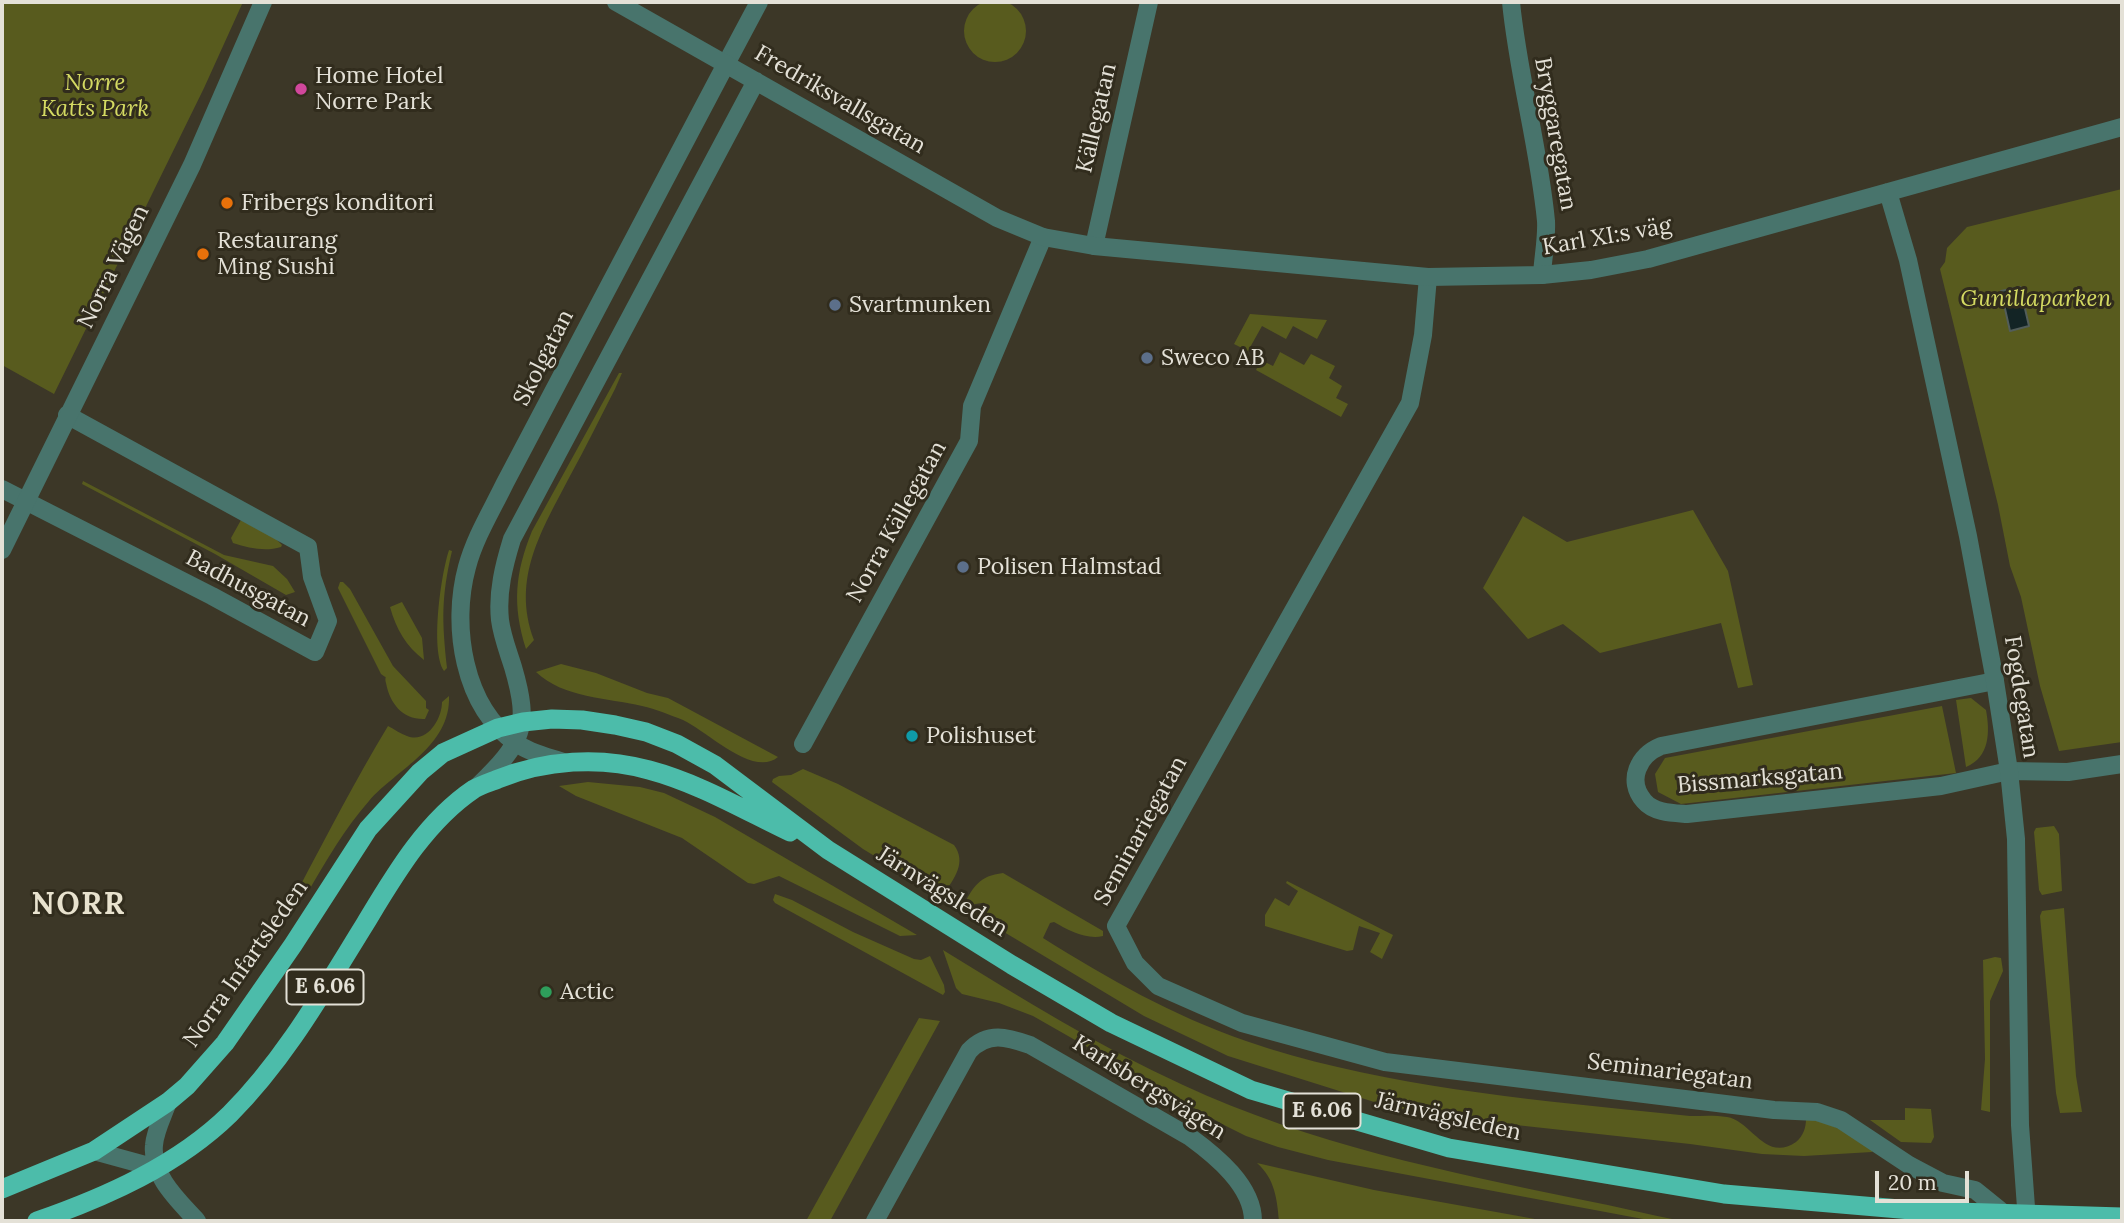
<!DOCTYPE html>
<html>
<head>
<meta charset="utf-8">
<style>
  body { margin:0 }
  #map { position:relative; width:2124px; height:1223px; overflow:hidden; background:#3c3727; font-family:Lora,serif }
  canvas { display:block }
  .frame { position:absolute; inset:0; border:4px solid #e4e1d7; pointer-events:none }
  .scale { position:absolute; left:1875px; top:1171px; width:94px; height:32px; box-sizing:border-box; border:4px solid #e4e1d7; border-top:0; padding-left:9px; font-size:21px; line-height:24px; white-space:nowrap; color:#e4e1d7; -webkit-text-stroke:5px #312c1d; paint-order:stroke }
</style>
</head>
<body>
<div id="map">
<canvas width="2124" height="1223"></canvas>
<div class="frame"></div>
<div class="scale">20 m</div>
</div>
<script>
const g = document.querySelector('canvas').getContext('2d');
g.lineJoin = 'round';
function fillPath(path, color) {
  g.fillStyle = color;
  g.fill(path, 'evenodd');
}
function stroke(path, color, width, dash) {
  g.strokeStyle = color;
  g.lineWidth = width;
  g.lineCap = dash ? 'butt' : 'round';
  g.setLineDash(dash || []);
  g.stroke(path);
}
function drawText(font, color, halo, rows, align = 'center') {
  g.font = font + ' Lora,serif';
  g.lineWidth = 6;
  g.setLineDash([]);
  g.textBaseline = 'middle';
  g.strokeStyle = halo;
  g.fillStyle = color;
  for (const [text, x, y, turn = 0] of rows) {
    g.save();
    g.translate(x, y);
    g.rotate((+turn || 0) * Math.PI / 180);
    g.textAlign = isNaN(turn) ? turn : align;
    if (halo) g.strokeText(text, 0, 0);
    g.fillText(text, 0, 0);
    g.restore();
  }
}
const green = new Path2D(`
  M964 31a31 31 0 1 1 62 0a31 31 0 1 1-62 0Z
  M 2,2 L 243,2 L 204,88 L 54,394 L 2,365 Z
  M 2122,189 L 2122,742 L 2059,751 L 2040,686 L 2021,597 L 2010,566 L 1998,505 L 1940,269 L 1945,262 L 1947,248 L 1967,227 Z
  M 1250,314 L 1327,320 L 1317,339 L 1293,326 L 1286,339 L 1262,326 L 1248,351 L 1234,344 Z
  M 1280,352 L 1304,365 L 1311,354 L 1335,366 L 1329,378 L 1342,386 L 1336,398 L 1348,404 L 1341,417 L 1256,370 L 1261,360 L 1273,366 Z
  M 619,373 L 622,373 L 615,389 C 600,418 586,447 570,476 C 542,530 511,578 534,640 L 526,649 C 512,605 515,573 532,531 Z
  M 83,481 L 224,555 L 273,566 L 287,579 L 295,592 L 286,595 L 215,554 L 82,484 Z
  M 1693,510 L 1728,571 L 1753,685 L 1738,688 L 1721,623 L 1600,653 L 1563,624 L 1528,639 L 1483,588 L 1523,516 L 1567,542 Z
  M 241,520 L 276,539 L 282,545 L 281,547 C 265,552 249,548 233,543 L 231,538 Z
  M 449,550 L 452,551 C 441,598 442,621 447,668 L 444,671 C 430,650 441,574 449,550 Z
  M 340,582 L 343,582 L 350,589 L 393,666 L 426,701 L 426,708 L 429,710 L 425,719 C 403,720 390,704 386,683 C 384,674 389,680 381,674 L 338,588 Z
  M 402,602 L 422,638 L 424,660 C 406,646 396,629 390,607 Z
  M 561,664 L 596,673 L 647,693 L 668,698 L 778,757 C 753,778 707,731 683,720 C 670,715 656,709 642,706 C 608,698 563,698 536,672 Z
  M 449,696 C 451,746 397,769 369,801 C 345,828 326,861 308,892 L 305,894 L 298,890 C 327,835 356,779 388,726 C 394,729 401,734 407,736 C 427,744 442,719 442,702 Z
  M 1971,698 L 1986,710 C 1990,732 1990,757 1966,767 L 1956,700 Z
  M 1942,706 L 1956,773 L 1681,804 L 1658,792 L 1655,774 L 1665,758 Z
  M 803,769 L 838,784 L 954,845 C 967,863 954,878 944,894 L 937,894 L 863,849 L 772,782 L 773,779 L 779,776 L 791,775 Z
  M 588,782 L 640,787 L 664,793 L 715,817 L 917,935 L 900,936 L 779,876 L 754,884 L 748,883 L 682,838 L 576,796 L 559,786 Z
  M 2054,826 L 2059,834 L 2062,891 L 2042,895 L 2039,890 L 2034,832 L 2036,828 Z
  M 1003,873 L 1103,931 L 1103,936 C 1086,940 1068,930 1054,922 L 1050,923 L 1043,938 C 1109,979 1171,1015 1246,1041 C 1366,1082 1496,1096 1621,1109 C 1644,1111 1667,1114 1690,1116 C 1702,1116 1715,1115 1727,1117 C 1752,1121 1765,1163 1796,1142 C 1803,1136 1806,1128 1806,1119 C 1834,1122 1850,1135 1873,1150 L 1872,1152 L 1804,1156 L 1762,1154 L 1690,1144 L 1470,1120 L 1387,1106 L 1228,1056 L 1144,1016 L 969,911 L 984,908 L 982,903 L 963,906 C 974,886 979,876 1003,873 Z
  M 1287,881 L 1393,935 L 1382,959 L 1370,952 L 1380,933 L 1359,926 L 1353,950 L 1347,951 L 1265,926 L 1265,915 L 1275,898 L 1289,906 L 1298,891 L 1286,883 Z
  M 775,894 L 792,900 L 853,932 L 914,959 L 921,960 L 930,956 L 944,985 L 945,992 L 943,995 L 775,903 L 773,900 Z
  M 2064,908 L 2076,1076 L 2082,1112 L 2060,1113 L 2056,1093 L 2040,916 L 2042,911 Z
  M 943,950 C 1021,998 1100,1047 1183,1085 C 1310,1144 1447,1172 1583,1200 C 1616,1206 1649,1215 1682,1221 L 1655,1221 L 1632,1217 L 1328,1160 L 1278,1147 L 1246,1136 L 1224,1125 L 1033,1016 L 999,1003 L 962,994 L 956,988 Z
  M 1995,957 L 2001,958 L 2003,971 L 1990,1001 L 1990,1112 L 1981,1110 L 1985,1059 L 1983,960 Z
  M 919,1018 L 940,1021 L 830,1221 L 806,1221 Z
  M 1905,1108 L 1931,1109 L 1934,1137 L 1931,1143 L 1901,1142 L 1870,1120 L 1905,1120 Z
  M 1257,1163 L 1374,1190 L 1546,1221 L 1279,1221 C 1277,1199 1275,1179 1257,1163 Z`);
const water = new Path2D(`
  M 2020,287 L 2029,326 L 2010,331 L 2001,291 Z`);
const minor = new Path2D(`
  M 1511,2 C 1518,75 1539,147 1546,221 C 1547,238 1543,257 1542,275
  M 726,64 L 759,2
  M 1094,246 L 1149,2
  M 1428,277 L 1423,335 L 1410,403 L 1116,926 L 1135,963 L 1158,986 L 1242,1023 L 1385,1062 L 1774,1110 L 1817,1112 L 1841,1120 L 1909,1165 L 1943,1183 L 1975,1190 L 2001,1211
  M 2,489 L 212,596 L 315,652 L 328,621 L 312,577 L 308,547 L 67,415
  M 1995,681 L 1661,746 C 1639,755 1626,780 1644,801 C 1654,813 1673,813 1687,814 L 1941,786 L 2009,771 L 2068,772 L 2122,764
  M 803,744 L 969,441 L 972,406 L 1043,237
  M 875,1221 L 969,1051 C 988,1031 1007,1037 1030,1045 L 1190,1137 C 1216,1156 1253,1186 1253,1221`);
const tertiary = new Path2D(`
  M 616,2 L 997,218 L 1043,237 L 1094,246 L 1428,277 L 1542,275 L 1591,270 L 1648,259 L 2122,127
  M 1888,192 L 1908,260 L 1968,536 L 1995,681 L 2009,771 L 2016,839 L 2020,1125 L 2027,1221
  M 2,550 L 192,165 L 263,2
  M 566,763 C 549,757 530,753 516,743 C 463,707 451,625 467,567 C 475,537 492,510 505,483 L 726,64
  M 478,786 C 522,743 531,728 513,667 C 508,651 502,636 500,620 C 497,592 504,565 512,539 L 756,81
  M 168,1102 C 163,1116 155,1131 154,1145 C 151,1176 178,1200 197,1221
  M 94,1151 L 156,1168`);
const trunk = new Path2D(`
  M 2,1189 L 94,1151 L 168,1102 L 187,1086 L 225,1043 L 293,945 L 368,829 L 420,772 L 443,753 L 498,728 L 523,722 L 552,719 L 582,720 L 615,725 L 646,732 L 677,744 L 715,765 L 828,850 L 1012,965 L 1111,1023 L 1251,1090 L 1449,1148 L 1724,1194 L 1923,1211 L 2122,1217
  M 37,1221 C 106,1197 178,1165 230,1114 C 285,1059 324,990 365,924 C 394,876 425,822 474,789 C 481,785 491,782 498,779 C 545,760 600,756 649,770 C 698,783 744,810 790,832`);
const markers = [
  [301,89,7,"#d1479c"],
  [227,203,7,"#e8710a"],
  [203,254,7,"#e8710a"],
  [835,305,7,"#5c6f8a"],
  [1147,358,7,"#5c6f8a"],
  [963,567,7,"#5c6f8a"],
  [912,736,7,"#0f9aa8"],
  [546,992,7,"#2e9e5b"]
];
const shields = [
  [325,987,77],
  [1322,1111,77]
];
const shieldNames = [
  ["E 6.06",325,987],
  ["E 6.06",1322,1111]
];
const poiNames = [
  ["Home Hotel",315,76],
  ["Norre Park",315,102],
  ["Fribergs konditori",241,203],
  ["Restaurang",217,241],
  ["Ming Sushi",217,267],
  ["Svartmunken",849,305],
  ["Sweco AB",1161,358],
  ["Polisen Halmstad",977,567],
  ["Polishuset",926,736],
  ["Actic",560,992]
];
const parkNames = [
  ["Norre",95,83],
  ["Katts Park",95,109],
  ["Gunillaparken",2036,299]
];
const streetNames = [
  ["Fredriksvallsgatan",840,100,30],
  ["Källegatan",1097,118,-77],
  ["Bryggaregatan",1555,134,80],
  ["Karl XI:s väg",1607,237,-10],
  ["Norra Vägen",114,267,-64],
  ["Skolgatan",544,358,-63],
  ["Norra Källegatan",897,522,-61],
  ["Badhusgatan",248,589,28],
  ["Fogdegatan",2021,697,81],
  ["Bissmarksgatan",1760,779,-5],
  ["Seminariegatan",1141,831,-61],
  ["Järnvägsleden",942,892,32],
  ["Norra Infartsleden",246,964,-55],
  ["Seminariegatan",1670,1072,7],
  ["Karlsbergsvägen",1149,1088,32],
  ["Järnvägsleden",1448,1117,13]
];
const districtNames = [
  ["NORR",79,905]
];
fillPath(green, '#585b1e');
fillPath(water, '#132425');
stroke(water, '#525d5a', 2);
stroke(minor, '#48746c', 18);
stroke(tertiary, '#48746c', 18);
stroke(trunk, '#4cbcaa', 19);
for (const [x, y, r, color] of markers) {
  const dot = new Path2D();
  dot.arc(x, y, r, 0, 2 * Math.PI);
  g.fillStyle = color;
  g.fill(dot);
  stroke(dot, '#312c1d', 2.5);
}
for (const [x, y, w] of shields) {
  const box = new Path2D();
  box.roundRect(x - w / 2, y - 17.5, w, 35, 5);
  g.fillStyle = '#312c1d';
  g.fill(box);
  stroke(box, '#e4e1d7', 2);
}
drawText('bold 21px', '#e4e1d7', null, shieldNames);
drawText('23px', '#e4e1d7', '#312c1d', poiNames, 'left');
drawText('italic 23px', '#d4da62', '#312c1d', parkNames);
drawText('23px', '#e4e1d7', '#312c1d', streetNames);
g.letterSpacing = '2px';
drawText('bold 30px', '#e8e2ce', '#312c1d', districtNames);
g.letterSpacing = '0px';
</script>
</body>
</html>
